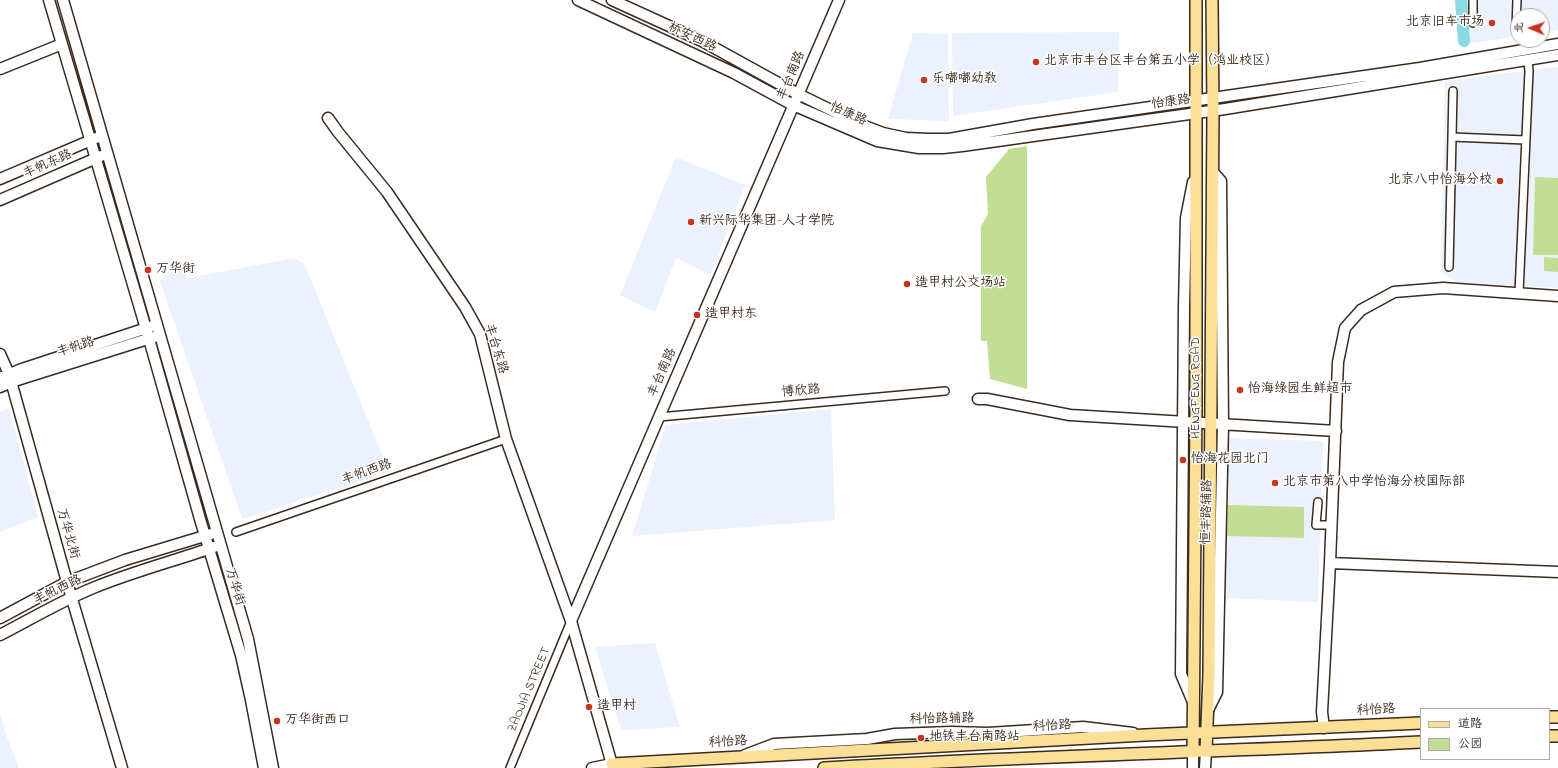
<!DOCTYPE html>
<html>
<head>
<meta charset="utf-8">
<style>
  body { margin:0 }
  #map { position:relative; width:1558px; height:768px; overflow:hidden; background:#fff; font-family:"Indie Flower","LXGW WenKai TC",sans-serif }
  canvas { display:block }
  .legend { position:absolute; left:1420px; top:708px; width:130px; height:52px; box-sizing:border-box; background:#fff; border:1px solid #b1aaa5; margin:0; padding:5px 7px; list-style:none; font-size:12px; color:#3b2a1e }
  .legend li { display:flex; align-items:center; gap:8px; height:20px }
  .legend b { width:20px; border:1px solid #b1aaa5 }
  .north { position:absolute; left:1510px; top:8px; width:40px; height:40px; box-sizing:border-box; background:#fff; border:1px solid #b1aaa5; border-radius:50%; rotate:272deg; font-size:11px; font-weight:700; line-height:16px; text-align:center; color:#3b2a1e }
  .north::after { content:''; display:block; margin:auto; width:14px; height:18px; background:#c8321e; clip-path:polygon(50% 0,100% 100%,50% 72%,0 100%) }
</style>
</head>
<body>
<div id="map">
<canvas width="1558" height="768"></canvas>
<ul class="legend">
<li><b style="height:5px;background:#fbdf96"></b>道路</li>
<li><b style="height:11px;background:#c2de95"></b>公园</li>
</ul>
<div class="north">北</div>
</div>
<script>
const g = document.querySelector('canvas').getContext('2d');
g.lineJoin = 'round';
function fillPath(path, color) {
  g.fillStyle = color;
  g.fill(path, 'evenodd');
}
function stroke(path, color, width, dash) {
  g.strokeStyle = color;
  g.lineWidth = width;
  g.lineCap = dash ? 'butt' : 'round';
  g.setLineDash(dash || []);
  g.stroke(path);
}
function drawText(font, color, halo, rows, align = 'center') {
  g.font = font + ' "Indie Flower","LXGW WenKai TC",sans-serif';
  g.lineWidth = 3;
  g.setLineDash([]);
  g.textBaseline = 'middle';
  g.strokeStyle = halo;
  g.fillStyle = color;
  for (const [text, x, y, turn = 0] of rows) {
    g.save();
    g.translate(x, y);
    g.rotate((+turn || 0) * Math.PI / 180);
    g.textAlign = isNaN(turn) ? turn : align;
    if (halo) g.strokeText(text, 0, 0);
    g.fillText(text, 0, 0);
    g.restore();
  }
}
const built = new Path2D(`
  M 1464,0 L 1558,0 L 1558,30 L 1542,33 L 1542,16 L 1518,16 L 1518,36 L 1467,44 Z
  M 1119,32 L 1118,92 L 953,116 L 952,33 Z
  M 913,33 L 948,34 L 949,121 L 888,119 Z
  M 1558,67 L 1558,288 L 1457,282 L 1441,272 L 1445,81 Z
  M 676,157 L 745,185 L 711,275 L 676,258 L 655,312 L 620,295 Z
  M 295,258 L 305,265 L 389,472 L 242,519 L 160,281 L 179,266 L 187,278 Z
  M 9,408 L 38,517 L 0,532 L 0,412 Z
  M 831,409 L 835,520 L 632,536 L 666,425 Z
  M 1228,438 L 1323,441 L 1318,602 L 1225,598 Z
  M 655,643 L 680,727 L 621,730 L 595,647 Z
  M 0,713 L 7,737 L 19,768 L 0,768 Z`);
const green = new Path2D(`
  M 1027,146 L 1027,389 L 990,379 L 987,341 L 981,341 L 981,226 L 988,214 L 986,177 L 1009,149 Z
  M 1535,177 L 1558,178 L 1558,255 L 1533,255 Z
  M 1544,257 L 1558,258 L 1558,272 L 1544,271 Z
  M 1228,505 L 1304,507 L 1304,538 L 1227,536 Z`);
const river = new Path2D(`
  M 1461,0 L 1464,41`);
const street = new Path2D(`
  M 1473,23 L 1473,0
  M 1516,30 L 1517,0
  M 1452,137 L 1453,91
  M 1449,267 L 1452,137 L 1525,140
  M 1519,293 L 1529,71 L 1528,60
  M 659,417 L 945,391
  M 1318,502 L 1316,525 L 1332,525
  M 236,532 L 506,439
  M 510,768 L 571,621`);
const secondary = new Path2D(`
  M 49,0 L 149,339 L 200,519 L 241,655 L 251,700 L 264,768
  M 63,0 L 248,639 L 273,768
  M 578,0 L 734,73 L 793,105 L 877,141 L 919,148 L 943,148 L 962,146 L 1225,109 L 1558,55
  M 612,0 L 702,41 L 798,94 L 862,125 L 883,133 L 906,138 L 928,139 L 949,139 L 1033,124 L 1420,68 L 1558,44
  M 0,69 L 62,44
  M 328,118 L 338,132 L 387,192 L 465,307 L 480,334 L 506,439 L 571,621 L 613,768
  M 0,179 L 96,138
  M 0,200 L 101,156
  M 0,354 L 9,374 L 67,582 L 122,768
  M 0,378 L 22,369 L 153,326
  M 0,387 L 11,382 L 154,337
  M 978,399 L 987,399 L 1070,415 L 1336,431
  M 1330,563 L 1558,572
  M 0,618 L 67,582 L 125,560 L 211,534
  M 571,621 L 839,0
  M 0,635 C 31,619 61,601 93,588 C 132,572 174,561 214,547
  M 1193,702 L 1181,674 L 1184,307 L 1186,218 L 1193,182
  M 1208,710 L 1217,692 L 1223,425 L 1221,181 L 1213,172
  M 1324,728 L 1322,712 L 1330,563 L 1338,362 L 1345,328 L 1361,310 L 1394,292 L 1443,288 L 1558,296
  M 1193,751 L 1193,768
  M 745,755 L 774,744 L 867,739 L 895,734 L 951,732 L 988,733 L 1083,727 L 1133,733
  M 592,768 L 612,764
  M 1205,768 L 1206,751`);
const primary = new Path2D(`
  M 1549,717 L 1558,717
  M 1549,736 L 1558,736
  M 1193,751 L 1196,409 L 1196,0
  M 1206,751 L 1209,674 L 1213,111 L 1212,0
  M 612,764 L 1145,735 L 1421,723
  M 824,768 C 1023,756 1222,752 1421,742`);
const markers = [
  [1492,23,4,"#c8321e"],
  [1036,62,4,"#c8321e"],
  [924,80,4,"#c8321e"],
  [1500,181,4,"#c8321e"],
  [691,222,4,"#c8321e"],
  [148,270,4,"#c8321e"],
  [907,284,4,"#c8321e"],
  [697,315,4,"#c8321e"],
  [1240,390,4,"#c8321e"],
  [1183,460,4,"#c8321e"],
  [1275,483,4,"#c8321e"],
  [589,707,4,"#c8321e"],
  [277,721,4,"#c8321e"],
  [921,738,4,"#c8321e"]
];
const poiNames = [
  ["北京旧车市场",1484,23,"right"],
  ["北京市丰台区丰台第五小学（鸿业校区）",1044,62],
  ["乐嘟嘟幼教",932,80],
  ["北京八中怡海分校",1492,181,"right"],
  ["新兴际华集团-人才学院",699,222],
  ["万华街",156,270],
  ["造甲村公交场站",915,284],
  ["造甲村东",705,315],
  ["怡海绿园生鲜超市",1248,390],
  ["怡海花园北门",1191,460],
  ["北京市第八中学怡海分校国际部",1283,483],
  ["造甲村",597,707],
  ["万华街西口",285,721],
  ["地铁丰台南路站",929,738]
];
const streetNames = [
  ["桥安西路",692,38,25],
  ["丰台南路",792,76,-67],
  ["怡康路",1171,103,-8],
  ["怡康路",848,115,24],
  ["丰帆东路",48,165,-24],
  ["丰帆路",76,348,-17],
  ["丰台东路",495,349,73],
  ["丰台南路",663,373,-66],
  ["HENGFENG ROAD",1197,388,-90],
  ["博欣路",801,392,-5],
  ["丰帆西路",367,473,-19],
  ["恒丰路辅路",1208,512,-89],
  ["万华北街",67,534,74],
  ["万华街",234,587,73],
  ["丰帆西路",58,591,-26],
  ["ZAOJIA STREET",530,690,-67],
  ["科怡路",1376,711,-3],
  ["科怡路辅路",942,720,-1],
  ["科怡路",1052,727,-3],
  ["科怡路",728,743,-3]
];
fillPath(built, '#ecf2fd');
fillPath(green, '#c2de95');
stroke(river, '#89dae3', 12);
stroke(street, '#3b2a1e', 10);
stroke(secondary, '#3b2a1e', 13);
stroke(primary, '#3b2a1e', 14);
stroke(street, '#fff', 7);
stroke(secondary, '#fff', 10);
stroke(primary, '#fbdf96', 11);
for (const [x, y, r, color] of markers) {
  const dot = new Path2D();
  dot.arc(x, y, r, 0, 2 * Math.PI);
  g.fillStyle = color;
  g.fill(dot);
  stroke(dot, '#fff', 1.5);
}
drawText('13px', '#3b2a1e', '#fff', poiNames, 'left');
drawText('13px', '#3b2a1e', '#fff', streetNames);
</script>
</body>
</html>
